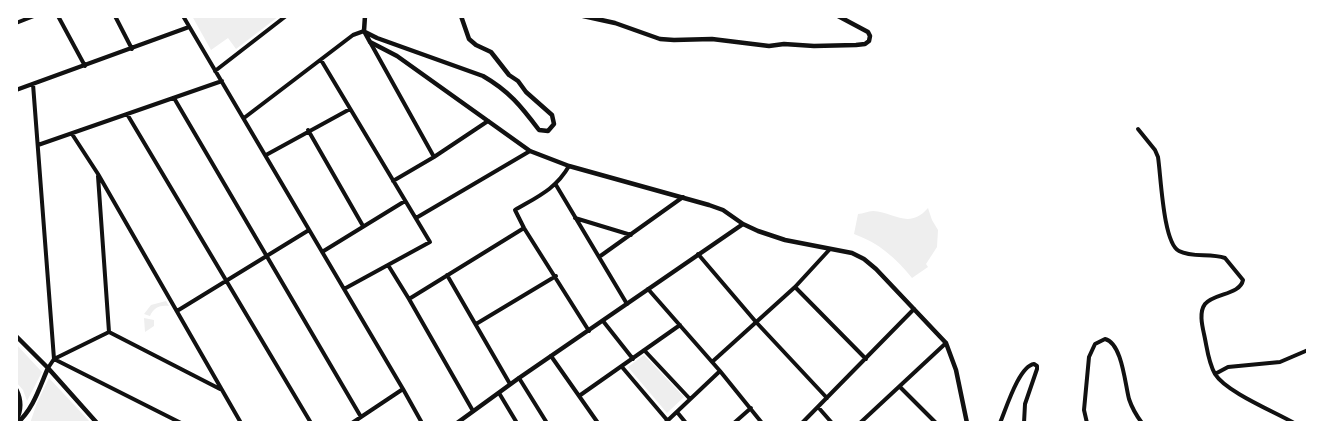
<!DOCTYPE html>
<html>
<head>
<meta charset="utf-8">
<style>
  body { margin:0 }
  #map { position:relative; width:1324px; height:439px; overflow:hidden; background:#fff; font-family:"Fira Sans Condensed",sans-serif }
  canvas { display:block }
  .frame { position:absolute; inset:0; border:18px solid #fff; pointer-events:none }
</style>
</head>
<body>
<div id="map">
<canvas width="1324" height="439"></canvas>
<div class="frame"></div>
</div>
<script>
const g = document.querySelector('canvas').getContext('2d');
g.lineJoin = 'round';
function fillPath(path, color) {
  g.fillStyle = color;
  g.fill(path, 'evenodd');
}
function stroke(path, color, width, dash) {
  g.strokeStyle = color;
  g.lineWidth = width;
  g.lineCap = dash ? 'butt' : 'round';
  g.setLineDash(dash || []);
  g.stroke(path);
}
const green = new Path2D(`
  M 192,16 L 279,16 L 236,49 L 228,38 L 211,50 Z
  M 928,208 L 932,220 L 938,230 L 937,247 L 926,264 L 928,267 L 912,278 C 896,258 879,243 854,234 L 858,214 C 863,214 868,211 873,211 C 894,212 909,230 928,208 Z
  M 166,301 L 169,306 C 160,305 154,307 150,316 L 144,314 L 151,305 Z
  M 144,318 L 154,320 L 154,326 L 145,332 Z
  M 16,344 L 42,372 L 27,401 L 23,390 L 16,382 Z
  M 644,355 L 684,397 L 667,413 L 628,367 Z
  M 49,378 L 91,423 L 30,423 L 37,403 Z`);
const minor = new Path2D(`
  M 58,16 L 85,66
  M 115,16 L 132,49
  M 183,16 L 403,389 L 422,423
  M 16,23 L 34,16
  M 370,42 L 434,157
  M 321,60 L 430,242 L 344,289
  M 215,71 L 286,16
  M 33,84 L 54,359 L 48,368
  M 16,90 L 189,27
  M 174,98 L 361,417
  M 127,114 L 311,423
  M 244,118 L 353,35 L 364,31
  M 1138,129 L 1155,150 L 1158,157 C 1161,176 1163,243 1179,251 C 1192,258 1210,253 1225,258 L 1243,280 C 1240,295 1214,293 1205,304 C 1199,312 1202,325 1204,334 C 1207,347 1208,362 1215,374 C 1226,392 1275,412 1294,423
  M 308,130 L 363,226
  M 72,134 L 98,174 L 241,423
  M 38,145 L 222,81
  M 266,155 L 350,109
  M 569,166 C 556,189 537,197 515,210 L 524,228 L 589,331
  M 98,176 L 109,332 L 220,389
  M 393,181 L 434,157 L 488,121
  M 556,185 L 627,304
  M 416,218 L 530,151
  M 575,218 L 631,235
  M 322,252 L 405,201
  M 698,254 L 756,322 L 827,398
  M 599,257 L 683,197
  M 388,265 L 409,299 L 473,411
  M 447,275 L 510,384
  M 795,287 L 866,359
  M 648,289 L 720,371 L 762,423
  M 409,299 L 524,228
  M 177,311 L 309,230
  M 603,321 L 633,359
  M 476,324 L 556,276
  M 644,350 L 690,399
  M 551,356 L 598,423
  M 54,359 L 181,423
  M 54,359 L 109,332
  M 712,362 L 795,287 L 830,249
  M 622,367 L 667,420
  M 1215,374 L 1228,367 L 1280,362 L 1308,350
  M 519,378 L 547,423
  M 900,387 L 936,423
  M 499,393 L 517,423
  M 579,396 L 680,325
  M 818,407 L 832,423
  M 677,412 L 686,423
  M 352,423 L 403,389
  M 665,423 L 720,371
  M 734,423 L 751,408
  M 802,423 L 914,309
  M 860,423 L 946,343
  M 1000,423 C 1006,409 1019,366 1034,364 L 1037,366 L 1037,369 L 1025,404 L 1024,423
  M 1087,423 L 1084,410 L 1089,357 L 1095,344 L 1105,339 C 1122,343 1125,384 1129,399 C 1132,408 1136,415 1142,423`);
const tertiary = new Path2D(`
  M 365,16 L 364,31 L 370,42 L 397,56 L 530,151 L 569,166 L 709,205 L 723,210 L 743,224 L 758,231 L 785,240 L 852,253 L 864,259 L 876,269 L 946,343 L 956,370 L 967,423
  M 583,16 L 615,23 L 660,39 L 674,40 L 712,39 L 769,46 L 784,44 L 814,46 L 856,45 L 865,44 L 869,41 L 870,36 L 868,32 L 838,16
  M 365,32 L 377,38 L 483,76 C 509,91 521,106 539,130 L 548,131 L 554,124 L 552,115 L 526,92 L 518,81 L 509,75 L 491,52 L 476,45 L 469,39 L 461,16
  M 16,336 L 48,368 L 97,423
  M 17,423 C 33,410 40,386 48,368
  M 457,423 L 519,378 L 743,224`);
const primary = new Path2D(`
  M 16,390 C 21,400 21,410 16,420`);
fillPath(green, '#eee');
stroke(minor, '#111', 4);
stroke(tertiary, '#111', 4.5);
stroke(primary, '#111', 5.5);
</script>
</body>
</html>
